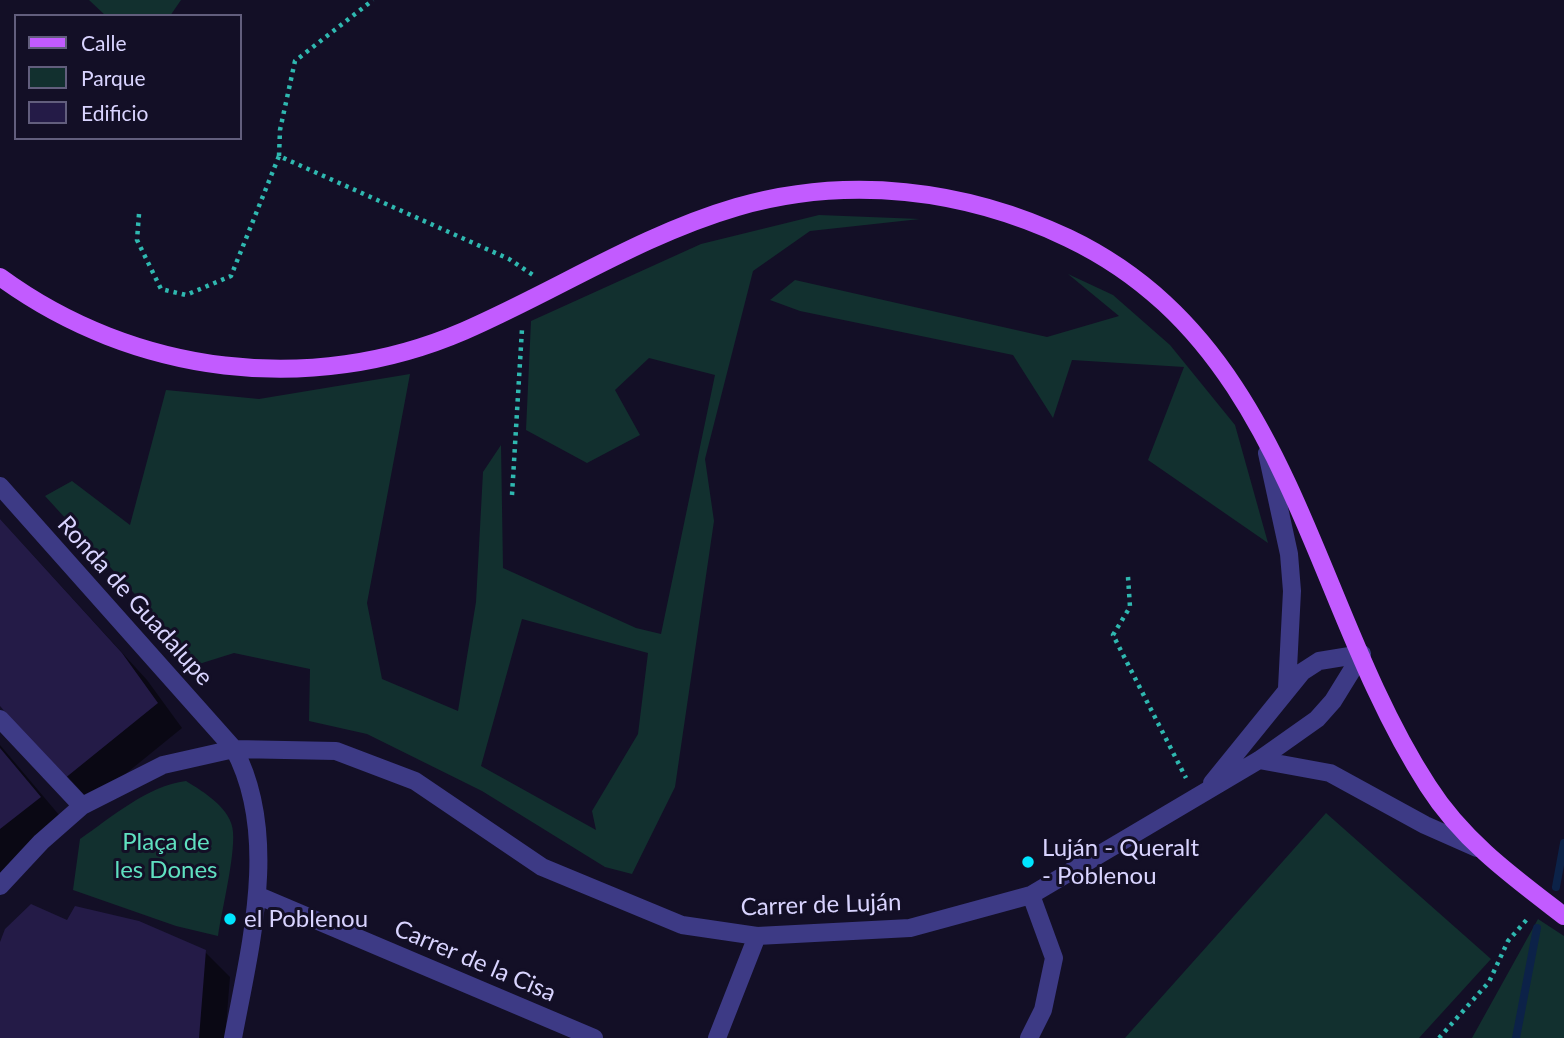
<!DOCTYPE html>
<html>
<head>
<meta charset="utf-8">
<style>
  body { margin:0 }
  #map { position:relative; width:1564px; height:1038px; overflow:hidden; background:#130f26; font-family:Lato,sans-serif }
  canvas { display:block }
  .legend { position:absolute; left:14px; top:14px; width:228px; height:126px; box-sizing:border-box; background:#130f26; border:2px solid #625e7d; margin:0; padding:9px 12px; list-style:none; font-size:21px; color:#d9d4ff }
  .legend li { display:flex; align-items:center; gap:14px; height:35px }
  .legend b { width:35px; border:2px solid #625e7d }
</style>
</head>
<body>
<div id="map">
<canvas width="1564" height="1038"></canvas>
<ul class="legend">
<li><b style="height:9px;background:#c25bff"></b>Calle</li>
<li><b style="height:19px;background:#12302f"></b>Parque</li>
<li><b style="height:19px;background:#241b47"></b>Edificio</li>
</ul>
</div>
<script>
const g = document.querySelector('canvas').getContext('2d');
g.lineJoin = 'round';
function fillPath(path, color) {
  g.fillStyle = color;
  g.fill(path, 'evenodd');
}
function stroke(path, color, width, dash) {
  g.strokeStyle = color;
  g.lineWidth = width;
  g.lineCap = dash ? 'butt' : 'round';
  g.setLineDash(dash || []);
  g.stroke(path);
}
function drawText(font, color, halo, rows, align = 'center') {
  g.font = font + ' Lato,sans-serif';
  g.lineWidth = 6;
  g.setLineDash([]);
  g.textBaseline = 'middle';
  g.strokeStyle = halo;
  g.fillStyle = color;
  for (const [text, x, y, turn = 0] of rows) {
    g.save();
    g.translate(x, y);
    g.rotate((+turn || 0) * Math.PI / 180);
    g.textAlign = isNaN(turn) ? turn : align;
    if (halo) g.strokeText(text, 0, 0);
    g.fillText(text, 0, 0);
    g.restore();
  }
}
const green = new Path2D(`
  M 89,0 L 181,0 L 170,16 L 106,16 Z
  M 819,215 L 920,219 L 810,231 L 753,271 L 705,459 L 714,521 L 675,787 L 632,874 L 605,867 L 482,791 L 367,734 L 309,721 L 310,669 L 234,653 L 199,664 L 45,496 L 72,481 L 130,525 L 166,390 L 259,399 L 410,374 L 367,603 L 382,679 L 458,711 L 476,602 L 483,472 L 501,445 L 503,568 L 636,628 L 661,634 L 715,375 L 649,358 L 615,390 L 640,435 L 587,463 L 526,430 L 531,321 L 701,244 ZM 522,619 L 648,653 L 638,734 L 592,811 L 596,830 L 481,766 Z
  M 1068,274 L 1113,295 L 1170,345 L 1235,425 L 1268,543 L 1148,460 L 1184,367 L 1072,360 L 1053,418 L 1013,355 L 800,311 L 770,300 L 795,280 L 1047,337 L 1119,316 Z
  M 186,781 C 204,792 232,809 233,832 C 235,857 222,909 218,936 L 176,926 L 73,890 L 80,839 C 112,817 147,786 186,781 Z
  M 1326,813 L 1491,959 L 1419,1038 L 1125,1038 Z
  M 1538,919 L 1564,936 L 1564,1038 L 1472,1038 Z`);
const shadow = new Path2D(`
  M 0,519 L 147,680 L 182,728 L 91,802 L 0,703 Z
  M 0,745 L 65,822 L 0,874 Z
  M 67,922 L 205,952 L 230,977 L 225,1038 L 0,1038 L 0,948 Z`);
const stream = new Path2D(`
  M 1556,887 L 1564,843
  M 1516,1038 L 1537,928`);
const building = new Path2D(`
  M 0,519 L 122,653 L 158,703 L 64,779 L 0,706 Z
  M 0,748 L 41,797 L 0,829 Z
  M 31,904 L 67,920 L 75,906 L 139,921 L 206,950 L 199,1038 L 0,1038 L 0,942 L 5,929 Z`);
const path = new Path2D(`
  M 279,156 L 280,130 L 295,61 L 373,0
  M 139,214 L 137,240 L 161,289 L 186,295 L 231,276 L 279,156 L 509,259 L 533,275
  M 512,495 L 522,329
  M 1128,577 L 1130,607 L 1113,635 L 1186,778
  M 1439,1038 L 1489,982 L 1508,941 L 1529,917`);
const minor = new Path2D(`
  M 1267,453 L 1289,554 L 1292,591 L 1287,688
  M 0,486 L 234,749 C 280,835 250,947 233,1038
  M 0,719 L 82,806
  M 1259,760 L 1330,773 L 1425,825 L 1477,848
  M 1212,783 L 1302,672 L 1319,661 L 1362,654
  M 0,886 L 41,842 L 82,806 L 163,765 L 234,749 L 336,751 L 415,781 L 542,867 L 682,925 L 757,936 L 910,928 L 1031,895 L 1259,760 L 1317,719 L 1333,701 L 1362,654
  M 259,896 L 594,1038
  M 717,1038 L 757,936
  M 1029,1038 L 1043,1010 L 1054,958 L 1031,895`);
const major = new Path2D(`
  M 0,277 C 134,375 311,397 464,331 C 556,291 641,235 737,207 C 848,175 965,189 1068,238 C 1292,345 1308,601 1428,786 C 1463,841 1513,877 1564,916`);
const markers = [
  [1028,862,7,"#00e5ff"],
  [230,919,7,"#00e5ff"]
];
const streetNames = [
  ["Ronda de Guadalupe",135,601,48],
  ["Carrer de Luján",821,905,-2],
  ["Carrer de la Cisa",475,961,23]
];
const parkNames = [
  ["Plaça de",166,842],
  ["les Dones",166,870]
];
const poiNames = [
  ["Luján - Queralt",1042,848],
  ["- Poblenou",1042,876],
  ["el Poblenou",244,919]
];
fillPath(green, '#12302f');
fillPath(shadow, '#0007');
stroke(stream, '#0c2248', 8);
fillPath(building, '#241b47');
stroke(path, '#2fb8b0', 4.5, [3.5, 5]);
stroke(minor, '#3d3a85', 18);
stroke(major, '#c25bff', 18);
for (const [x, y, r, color] of markers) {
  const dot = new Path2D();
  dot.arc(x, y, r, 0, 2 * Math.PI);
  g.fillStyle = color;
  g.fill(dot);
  stroke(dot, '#130f26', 2.5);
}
drawText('24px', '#d9d4ff', '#130f26', streetNames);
drawText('24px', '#5fe0c0', '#130f26', parkNames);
drawText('24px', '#d9d4ff', '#130f26', poiNames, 'left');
</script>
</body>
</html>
